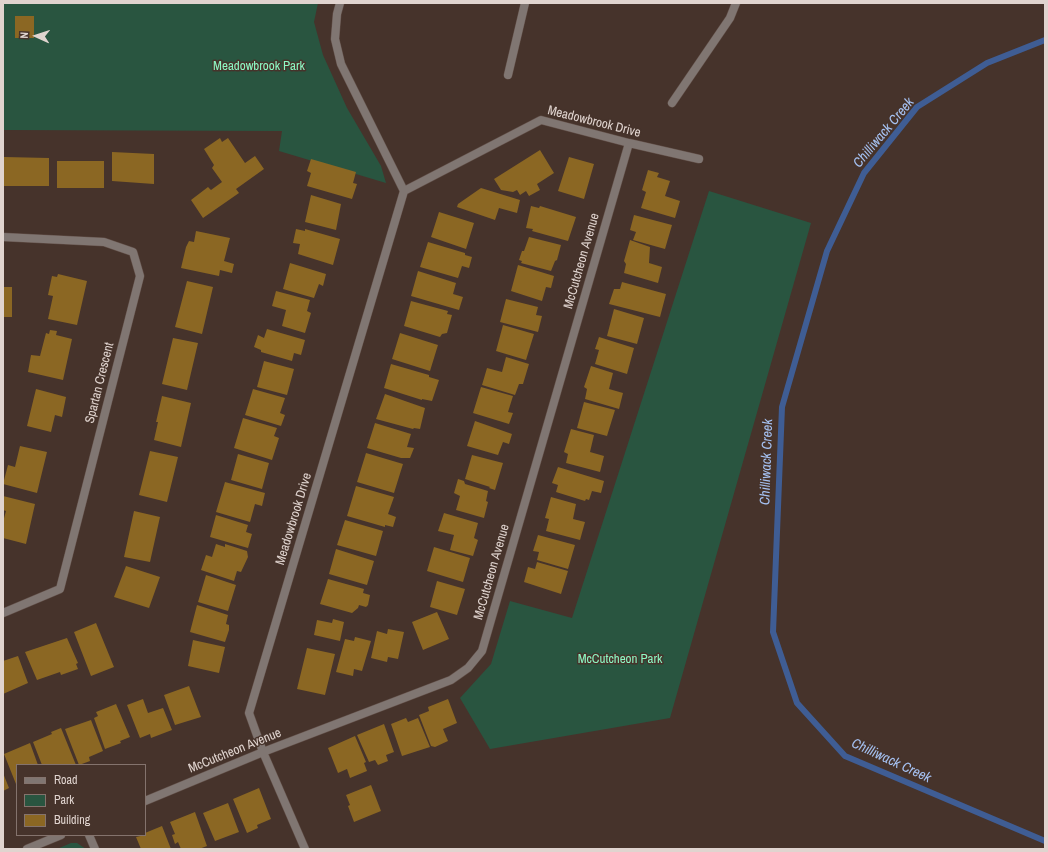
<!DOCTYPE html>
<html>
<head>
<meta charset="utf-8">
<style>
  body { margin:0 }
  #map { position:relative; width:1048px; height:852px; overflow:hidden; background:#46332b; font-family:"Archivo Narrow",sans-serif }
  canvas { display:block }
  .frame { position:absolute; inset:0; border:4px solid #e0d4cf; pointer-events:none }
  .legend { position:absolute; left:16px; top:764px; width:130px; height:72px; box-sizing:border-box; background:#46332b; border:1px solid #84736d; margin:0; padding:5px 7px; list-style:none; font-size:12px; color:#e0d4cf }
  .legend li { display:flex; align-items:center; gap:8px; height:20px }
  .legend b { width:20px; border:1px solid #84736d }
  .north { position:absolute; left:16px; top:16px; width:40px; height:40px; -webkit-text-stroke:3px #46332b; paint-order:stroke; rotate:273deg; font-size:11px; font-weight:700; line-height:16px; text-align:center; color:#e0d4cf }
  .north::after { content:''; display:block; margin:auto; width:14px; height:18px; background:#e0d4cf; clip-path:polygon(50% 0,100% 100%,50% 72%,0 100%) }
</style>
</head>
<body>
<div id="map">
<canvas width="1048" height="852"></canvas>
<div class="frame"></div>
<ul class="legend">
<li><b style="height:5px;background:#807672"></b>Road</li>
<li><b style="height:11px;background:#295540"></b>Park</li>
<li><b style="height:11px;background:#8b6723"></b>Building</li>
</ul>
<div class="north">N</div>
</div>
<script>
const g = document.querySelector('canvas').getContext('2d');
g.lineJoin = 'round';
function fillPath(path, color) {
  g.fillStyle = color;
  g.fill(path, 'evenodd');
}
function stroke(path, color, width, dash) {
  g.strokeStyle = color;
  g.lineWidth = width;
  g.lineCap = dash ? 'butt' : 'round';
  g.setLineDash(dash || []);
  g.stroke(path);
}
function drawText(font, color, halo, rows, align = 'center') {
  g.font = font + ' "Archivo Narrow",sans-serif';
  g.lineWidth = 3;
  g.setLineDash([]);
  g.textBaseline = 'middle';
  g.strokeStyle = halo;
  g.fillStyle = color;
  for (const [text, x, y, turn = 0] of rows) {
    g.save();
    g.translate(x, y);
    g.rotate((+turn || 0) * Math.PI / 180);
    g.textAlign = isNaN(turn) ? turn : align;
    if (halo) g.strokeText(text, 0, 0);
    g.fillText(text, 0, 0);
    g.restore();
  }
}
const green = new Path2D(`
  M 3,3 L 318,3 L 314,22 L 323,55 L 347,108 L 381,166 L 386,183 L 279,151 L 282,131 L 3,130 Z
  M 709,191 L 811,223 L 670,718 L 490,749 L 460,698 L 491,664 L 510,601 L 572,618 Z
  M 71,843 L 77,843 L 86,849 L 57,849 Z`);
const stream = new Path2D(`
  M 1045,40 L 987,63 L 917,107 L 864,173 L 827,251 L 782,407 L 773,632 L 797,703 L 845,756 L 1045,841`);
const building = new Path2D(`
  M 15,16 L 34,16 L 34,38 L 15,38 Z
  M 220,138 L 222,142 L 228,138 L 245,163 L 255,156 L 264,169 L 236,189 L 239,193 L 203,218 L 191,200 L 208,187 L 211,190 L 222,182 L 212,168 L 214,165 L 204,149 Z
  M 540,150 L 554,173 L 537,184 L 540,190 L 529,196 L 526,191 L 520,195 L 517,190 L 513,192 L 501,190 L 494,179 Z
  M 112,152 L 154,154 L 154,184 L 112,181 Z
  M 4,157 L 49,158 L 49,186 L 4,186 Z
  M 569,157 L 594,164 L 584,199 L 558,191 Z
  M 311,159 L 356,172 L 353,183 L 357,184 L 352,199 L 307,186 L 311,173 L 307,171 Z
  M 57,161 L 104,161 L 104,188 L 57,188 Z
  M 648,170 L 659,173 L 657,177 L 670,181 L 665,196 L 680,201 L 675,218 L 641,208 L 646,192 L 642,190 Z
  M 481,188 L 520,200 L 517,213 L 499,208 L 495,220 L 457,207 L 458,204 Z
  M 311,195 L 341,204 L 336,230 L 305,222 Z
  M 531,206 L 539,208 L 540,206 L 576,217 L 568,241 L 532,231 L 533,229 L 526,228 Z
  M 439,212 L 474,223 L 466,249 L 431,237 Z
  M 634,215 L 672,225 L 665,249 L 633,240 L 636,232 L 630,230 Z
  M 296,229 L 305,231 L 305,229 L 340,239 L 333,265 L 298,254 L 300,244 L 293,243 Z
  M 196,231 L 230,238 L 224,261 L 234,264 L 232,273 L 220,270 L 219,276 L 181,268 L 186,247 L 189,241 L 194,242 Z
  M 529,237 L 561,245 L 557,260 L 555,261 L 551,271 L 521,263 L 522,261 L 519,260 L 522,251 L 524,251 Z
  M 630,240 L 650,247 L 649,263 L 662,267 L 658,283 L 624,273 L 626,264 L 624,261 Z
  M 428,242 L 465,253 L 465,255 L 472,257 L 469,268 L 462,266 L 458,278 L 420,267 Z
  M 290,263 L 326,274 L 323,286 L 319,284 L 314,298 L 283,289 Z
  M 518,265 L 554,276 L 551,288 L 546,287 L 542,301 L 511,291 Z
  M 418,271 L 456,283 L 453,294 L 463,297 L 459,310 L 411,296 Z
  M 58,274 L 87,281 L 77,325 L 48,319 L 53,296 L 48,295 L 52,276 L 57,277 Z
  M 187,281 L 213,287 L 202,334 L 175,327 Z
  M 622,282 L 666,294 L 660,317 L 609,304 L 614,289 L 620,289 Z
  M 3,287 L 12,287 L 12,317 L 3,317 Z
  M 276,291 L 310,300 L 307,311 L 311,313 L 305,333 L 282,326 L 286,310 L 272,306 Z
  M 506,299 L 538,307 L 536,315 L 542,316 L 538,332 L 500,322 Z
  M 411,301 L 448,311 L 447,314 L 452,315 L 447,333 L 442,334 L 440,337 L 404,326 Z
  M 614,309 L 644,318 L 637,344 L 607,336 Z
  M 503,325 L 534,334 L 526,360 L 496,351 Z
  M 267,329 L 305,340 L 301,355 L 294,353 L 292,361 L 261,352 L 261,350 L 254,347 L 258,335 L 264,338 Z
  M 50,330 L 57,331 L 56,335 L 72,339 L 63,380 L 28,372 L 31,355 L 40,356 L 46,333 L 49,334 Z
  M 400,333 L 438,345 L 430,371 L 392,359 Z
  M 599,337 L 634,348 L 627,374 L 595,364 L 599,350 L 595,349 Z
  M 173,338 L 198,343 L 187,390 L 162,384 Z
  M 506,357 L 529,364 L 523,384 L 519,384 L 515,395 L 482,385 L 487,368 L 502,372 Z
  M 264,361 L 294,369 L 287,395 L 257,387 Z
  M 391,364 L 429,375 L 429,377 L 439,380 L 432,401 L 422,399 L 422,400 L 384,388 Z
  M 591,366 L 613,373 L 609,389 L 623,393 L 619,409 L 585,399 L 587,389 L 584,387 Z
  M 481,387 L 513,396 L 508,412 L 513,413 L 509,424 L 473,413 Z
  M 36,389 L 66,397 L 62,417 L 55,415 L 51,432 L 27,426 Z
  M 253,389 L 285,398 L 280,413 L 285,415 L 281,426 L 245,415 Z
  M 385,394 L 425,408 L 420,429 L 414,428 L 413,429 L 376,419 Z
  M 162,396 L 191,403 L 181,447 L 154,440 L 158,422 L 156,422 Z
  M 584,402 L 615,410 L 607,436 L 577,428 Z
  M 243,418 L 277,428 L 274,436 L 279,438 L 272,460 L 234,448 Z
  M 475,421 L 512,434 L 509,444 L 503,442 L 498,455 L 467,446 Z
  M 375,423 L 411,434 L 407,447 L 414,448 L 410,458 L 401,458 L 367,448 Z
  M 571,429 L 594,435 L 590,452 L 604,456 L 600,472 L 566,463 L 568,454 L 564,452 Z
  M 20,446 L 47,452 L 37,493 L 3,484 L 8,465 L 15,467 Z
  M 150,451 L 178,457 L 167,502 L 139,495 Z
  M 366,453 L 403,464 L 394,493 L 357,482 Z
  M 238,454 L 269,463 L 262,489 L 231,480 Z
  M 472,455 L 503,463 L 495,490 L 489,488 L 490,487 L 465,479 Z
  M 558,467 L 604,481 L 601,493 L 592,491 L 589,500 L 586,499 L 585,501 L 556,492 L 558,485 L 552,483 Z
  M 458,479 L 464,481 L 465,484 L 488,491 L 486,501 L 488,502 L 484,518 L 456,510 L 460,496 L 454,493 Z
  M 225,482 L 265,493 L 262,506 L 255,504 L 250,522 L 216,512 Z
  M 356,486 L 394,497 L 388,514 L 396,517 L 393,527 L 385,525 L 385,527 L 347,516 Z
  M 3,496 L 35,504 L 26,544 L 3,538 L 3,522 L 6,511 L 3,510 Z
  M 551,497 L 576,504 L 573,519 L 585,522 L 580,540 L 546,531 L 549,519 L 545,518 Z
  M 134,511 L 160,517 L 150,562 L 124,557 Z
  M 444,513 L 478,523 L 474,538 L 478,540 L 473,556 L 450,550 L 454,535 L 438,531 Z
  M 216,515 L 248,525 L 246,532 L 252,534 L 248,548 L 210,537 Z
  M 345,520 L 383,531 L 376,556 L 337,545 Z
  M 538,535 L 575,545 L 568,569 L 537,560 L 539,552 L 533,551 Z
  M 216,544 L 225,547 L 225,544 L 247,551 L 248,557 L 241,572 L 237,571 L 234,581 L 201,570 L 206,555 L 212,557 Z
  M 434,547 L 470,558 L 463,582 L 427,571 Z
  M 336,549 L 374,561 L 367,585 L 329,574 Z
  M 537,562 L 568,571 L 561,594 L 524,582 L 528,567 L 535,569 Z
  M 126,566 L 160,577 L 149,608 L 114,597 Z
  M 206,575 L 236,585 L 228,611 L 198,602 Z
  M 328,579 L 364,589 L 363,593 L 370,595 L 368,605 L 366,607 L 359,605 L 358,608 L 352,613 L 320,604 Z
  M 437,581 L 465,589 L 457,615 L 430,607 Z
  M 197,605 L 228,615 L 226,624 L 229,625 L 229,630 L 225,642 L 190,632 Z
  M 437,612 L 449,639 L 423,650 L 412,622 Z
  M 333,619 L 344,622 L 340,641 L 314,635 L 317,620 L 332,623 Z
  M 96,623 L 114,667 L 91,676 L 74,632 Z
  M 388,629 L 404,632 L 398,659 L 388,657 L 387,662 L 371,658 L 377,631 L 387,634 Z
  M 355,637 L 371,641 L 362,671 L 354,669 L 353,676 L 336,672 L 345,639 L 354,641 Z
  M 67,638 L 78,663 L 76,664 L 78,669 L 61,675 L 60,672 L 37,680 L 25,652 Z
  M 193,640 L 225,647 L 219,673 L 188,666 Z
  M 307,648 L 335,654 L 325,695 L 297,689 Z
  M 18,656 L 28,683 L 3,694 L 3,661 Z
  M 189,686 L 201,717 L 175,725 L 164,695 Z
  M 143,699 L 148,713 L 163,708 L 172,730 L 151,738 L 150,734 L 140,738 L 127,705 Z
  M 448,699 L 457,723 L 443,729 L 448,741 L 435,747 L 431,746 L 419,715 L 429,711 L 428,707 Z
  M 116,704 L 130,737 L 120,741 L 121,743 L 105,749 L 94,718 L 98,716 L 96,712 Z
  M 406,718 L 408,722 L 418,718 L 430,747 L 402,756 L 391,724 Z
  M 91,720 L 103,751 L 89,757 L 90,761 L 79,765 L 65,729 Z
  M 384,724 L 394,752 L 386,755 L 388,761 L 378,765 L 375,760 L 369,762 L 357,735 Z
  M 61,728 L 76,765 L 42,765 L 33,742 L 52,734 L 51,732 Z
  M 355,736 L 366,762 L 364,763 L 367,771 L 350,778 L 347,769 L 338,773 L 328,748 Z
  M 30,743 L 38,765 L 17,765 L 17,784 L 16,784 L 4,754 Z
  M 3,773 L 9,788 L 3,791 Z
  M 371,785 L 381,811 L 354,822 L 348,806 L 350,805 L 346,795 Z
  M 259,788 L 271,819 L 257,825 L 258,828 L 247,833 L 233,799 Z
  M 228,803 L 239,832 L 215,841 L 203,813 Z
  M 195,812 L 207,846 L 199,849 L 181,849 L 178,842 L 175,844 L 172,835 L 175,834 L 170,822 Z
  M 162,826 L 171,849 L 141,849 L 136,837 L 145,835 L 145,833 Z`);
const lane = new Path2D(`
  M 508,75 L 525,3
  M 672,103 L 730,18 L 736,3`);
const street = new Path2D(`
  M 404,191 L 541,120 L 629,143 L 699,159
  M 3,237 L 104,242 L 133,252 L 140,276 L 60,589 L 3,613
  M 145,801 L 263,752 L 451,680 L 468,668 L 482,651 L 629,143
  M 89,835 L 95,849
  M 27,849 L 61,835
  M 305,849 L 263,752 L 249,713 L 404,191 L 341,64 L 335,39 L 337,14 L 340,3`);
const parkNames = [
  ["Meadowbrook Park",259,67],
  ["McCutcheon Park",620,660]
];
const streetNames = [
  ["Meadowbrook Drive",594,122,14],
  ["McCutcheon Avenue",582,261,-74],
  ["Spartan Crescent",100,383,-76],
  ["Meadowbrook Drive",294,519,-73],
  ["McCutcheon Avenue",492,572,-74],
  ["McCutcheon Avenue",235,751,-22]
];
const waterNames = [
  ["Chilliwack Creek",884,133,-50],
  ["Chilliwack Creek",767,462,-88],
  ["Chilliwack Creek",891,761,25]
];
fillPath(green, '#295540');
stroke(stream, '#3f5d94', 6);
fillPath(building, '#8b6723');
stroke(lane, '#625049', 9);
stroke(street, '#625049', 9);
stroke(lane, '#807672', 8);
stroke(street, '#807672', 8);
drawText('13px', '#8cf8c4', '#46332b', parkNames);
drawText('13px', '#e0d4cf', '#46332b', streetNames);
drawText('italic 14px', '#a5c1f1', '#46332b', waterNames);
</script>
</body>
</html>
